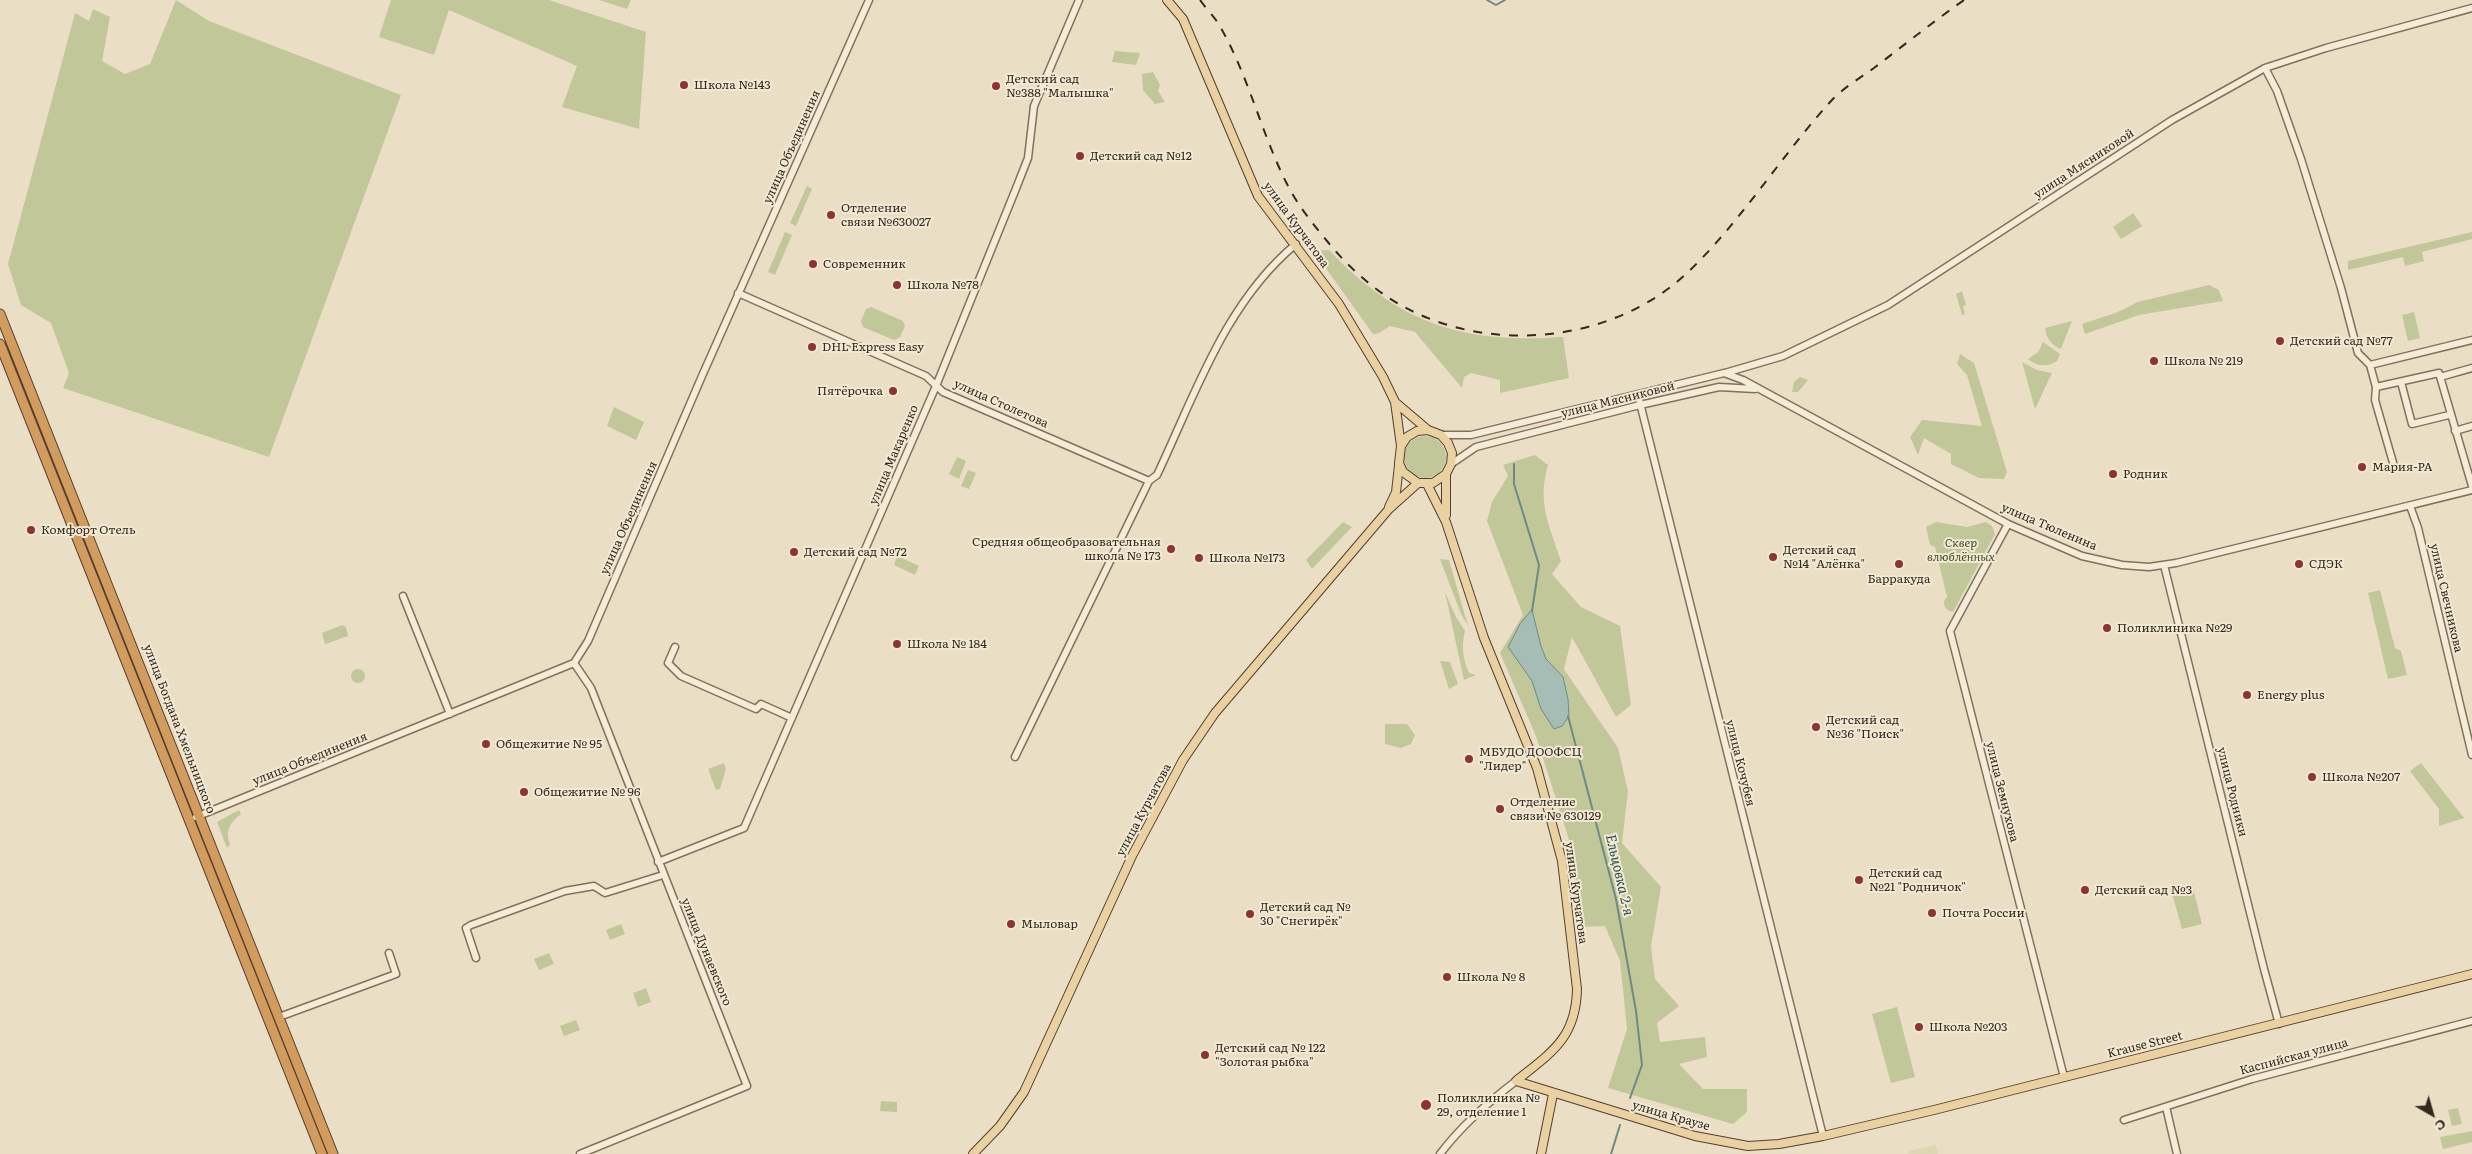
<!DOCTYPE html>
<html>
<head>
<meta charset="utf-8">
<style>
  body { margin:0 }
  #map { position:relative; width:2472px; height:1154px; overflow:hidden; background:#eadec5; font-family:Literata,serif }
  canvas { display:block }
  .north { position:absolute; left:2407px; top:1089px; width:50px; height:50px; -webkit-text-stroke:4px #f2e9d4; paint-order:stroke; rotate:142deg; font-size:14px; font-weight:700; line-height:20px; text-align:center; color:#34291f }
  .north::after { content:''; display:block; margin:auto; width:18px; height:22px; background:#34291f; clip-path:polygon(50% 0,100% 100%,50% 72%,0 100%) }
</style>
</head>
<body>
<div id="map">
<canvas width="2472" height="1154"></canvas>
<div class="north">С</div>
</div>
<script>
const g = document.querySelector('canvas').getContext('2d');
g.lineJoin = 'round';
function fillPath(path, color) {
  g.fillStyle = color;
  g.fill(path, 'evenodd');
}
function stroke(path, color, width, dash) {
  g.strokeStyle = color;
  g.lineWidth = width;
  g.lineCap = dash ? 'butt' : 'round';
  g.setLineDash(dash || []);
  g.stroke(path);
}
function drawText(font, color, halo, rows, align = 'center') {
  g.font = font + ' Literata,serif';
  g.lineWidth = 4;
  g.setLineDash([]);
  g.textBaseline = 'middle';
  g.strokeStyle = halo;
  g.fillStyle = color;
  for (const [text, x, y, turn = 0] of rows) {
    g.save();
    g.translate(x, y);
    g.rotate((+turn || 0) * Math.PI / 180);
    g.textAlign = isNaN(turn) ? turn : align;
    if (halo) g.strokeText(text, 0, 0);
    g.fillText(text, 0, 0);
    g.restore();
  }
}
const farmland = new Path2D(`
  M 1936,1145 L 1938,1154 L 1908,1154 L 1909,1151 Z`);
const green = new Path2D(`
  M 176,0 L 209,21 L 401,95 L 269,457 L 63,388 L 69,373 L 51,323 L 21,305 L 8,264 L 75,13 L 89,21 L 93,9 L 110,17 L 102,61 L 125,74 L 150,64 Z
  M 391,0 L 549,0 L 646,32 L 639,129 L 562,107 L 577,66 L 449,10 L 434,55 L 379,37 Z
  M 599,0 L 631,0 L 627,9 Z
  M 1115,51 L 1140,53 L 1136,65 L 1112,62 Z
  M 1153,72 L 1160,85 L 1158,91 L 1165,102 L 1155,104 L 1143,90 L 1142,74 Z
  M 807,186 L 812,189 L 796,226 L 790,223 Z
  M 2133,213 L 2142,226 L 2121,239 L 2113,227 Z
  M 785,232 L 792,235 L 775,275 L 768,272 Z
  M 2472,232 L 2472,239 L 2422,252 L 2424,261 L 2405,266 L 2403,257 L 2348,270 L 2348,261 Z
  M 1321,250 L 1329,250 C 1400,324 1462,344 1563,337 L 1569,378 L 1500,393 L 1500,380 L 1471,373 L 1464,377 L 1462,388 L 1415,332 L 1390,326 L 1379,333 L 1373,334 L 1325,267 Z
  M 2209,285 L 2219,290 L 2223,301 L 2139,315 L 2085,334 L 2082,324 L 2118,312 L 2138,302 Z
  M 1962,291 L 1966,305 L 1963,306 L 1965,314 L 1962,315 L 1956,294 Z
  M 871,307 L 903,321 L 905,326 L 900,337 L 894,340 L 863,327 L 861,321 L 866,309 Z
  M 2414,312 L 2420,338 L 2408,341 L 2402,315 Z
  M 2072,321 L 2061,349 C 2051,345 2047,339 2045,328 Z
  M 2043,342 L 2060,354 L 2057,361 C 2047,367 2037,367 2028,359 L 2038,352 Z
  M 1960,354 L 1974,363 L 2007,472 L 2004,479 L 1979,478 L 1951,464 L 1951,454 L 1924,438 L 1918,455 L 1910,437 L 1922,420 L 1982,426 L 1967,375 L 1957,364 Z
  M 2022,362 L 2037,370 L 2052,373 L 2035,409 Z
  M 1800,377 L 1808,380 L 1798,392 L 1792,392 L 1794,382 Z
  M 614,407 L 644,422 L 636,440 L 607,426 Z
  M1404 457a21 21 0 1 1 42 0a21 21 0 1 1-42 0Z
  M 1535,455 L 1548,465 C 1537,503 1549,525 1561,561 L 1552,574 L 1581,607 L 1620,626 L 1631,705 L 1616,717 L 1572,637 L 1564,669 L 1618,748 L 1628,791 L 1622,843 L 1661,887 L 1651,946 L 1655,979 L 1679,1006 L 1657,1023 L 1660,1042 L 1705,1037 L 1707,1057 L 1679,1064 L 1703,1089 L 1747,1089 L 1747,1112 L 1733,1124 L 1608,1088 L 1627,1029 L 1620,961 L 1605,926 L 1582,927 L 1571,846 L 1536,736 L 1500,653 L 1523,615 L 1487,521 L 1492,502 L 1508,476 L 1503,465 Z
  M 957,457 L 966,461 L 959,479 L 949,474 Z
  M 968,470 L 976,473 L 969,489 L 961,486 Z
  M 1343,522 L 1352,527 L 1312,569 L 1306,560 Z
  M 1936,522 L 1967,527 L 1986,522 L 1992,526 L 1995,534 L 1953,612 C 1946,610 1944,608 1944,601 L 1947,597 L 1935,547 L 1930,545 L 1926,527 Z
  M 897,556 L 919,566 L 915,575 L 894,565 Z
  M 1440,559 L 1449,560 L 1468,626 L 1461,614 Z
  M 2380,590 L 2395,648 L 2401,651 L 2407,675 L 2388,679 L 2368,593 Z
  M 1445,592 L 1456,617 L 1465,631 C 1461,645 1463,660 1469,673 L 1476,675 L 1464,680 Z
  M 342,625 L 346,627 L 348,636 L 325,644 L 322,633 Z
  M 1440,661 L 1450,662 L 1458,684 L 1449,689 Z
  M351 676a7 7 0 1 1 14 0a7 7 0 1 1-14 0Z
  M 146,689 L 190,799 L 184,801 L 141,691 Z
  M 1385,724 L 1407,724 L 1415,735 L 1411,744 L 1401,748 L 1385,744 Z
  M 724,763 L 726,769 L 720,789 L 716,790 L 708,769 Z
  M 2421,763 L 2464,818 L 2439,826 L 2439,809 L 2410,771 Z
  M 239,810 L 241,814 C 230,823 225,830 230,844 L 227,848 L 217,822 Z
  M 2192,884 L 2202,924 L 2182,929 L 2171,890 Z
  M 621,924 L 625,934 L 610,940 L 606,930 Z
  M 549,953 L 554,964 L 539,970 L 534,959 Z
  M 646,988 L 651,1002 L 638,1007 L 633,993 Z
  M 1897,1007 L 1915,1077 L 1891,1083 L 1872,1014 Z
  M 576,1020 L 580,1030 L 564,1036 L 560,1026 Z
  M 881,1101 L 897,1102 L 897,1112 L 880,1111 Z
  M 2458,1108 L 2462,1124 L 2452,1126 L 2448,1110 Z
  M 2472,1131 L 2472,1142 L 2443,1149 L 2440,1137 Z`);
const water = new Path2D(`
  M 1532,610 L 1541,646 L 1546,659 L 1563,677 L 1568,699 L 1569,716 L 1562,726 L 1554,729 L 1541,709 L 1532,681 L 1508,647 L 1520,624 Z`);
const stream = new Path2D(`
  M 1487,0 L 1496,5 L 1505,0
  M 1514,464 L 1514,484 L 1539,565 L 1532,611
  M 1568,716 L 1616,899 L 1636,1011 L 1642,1065 L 1630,1098
  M 1611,1154 L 1620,1125`);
const minor = new Path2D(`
  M 2265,68 L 2277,91 L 2301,159 L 2341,288 L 2358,353 L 2370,365 L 2376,387 L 2439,373 L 2472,486
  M 738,293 L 926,376 L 943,392 L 1149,481
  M 2370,365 L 2472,340
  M 1725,373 L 1783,356 L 1888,305 L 2172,120 L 2265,68 L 2326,48 L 2472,8
  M 2440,377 L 2472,368
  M 2401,382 L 2412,424 L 2449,415
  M 2376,387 L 2375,400 L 2394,466
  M 1638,395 L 1823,1136
  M 2455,431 L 2472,426
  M 1441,435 L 1471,435 L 1724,373 L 1743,380 L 2008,524 L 2082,556 L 2122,565 L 2149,567 L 2176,563 L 2472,490
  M 1451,464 L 1476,447 L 1640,405 L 1719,387 L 1755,389
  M 2410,506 L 2418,528 L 2472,755
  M 2008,524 L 1950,631 L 2064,1077
  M 2164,565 L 2264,969 L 2279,1024
  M 403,596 L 450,714
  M 675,647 L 668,663 L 681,676 L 756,709 L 761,704 L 792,718
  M 574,663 L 591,688 L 747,1086 L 580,1154
  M 1015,757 L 1149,481 L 1157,475 C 1195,395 1225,303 1296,244
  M 196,817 L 574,663 L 588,641 L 702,376 L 869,0
  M 658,862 L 744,828 L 936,386 L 1015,191 L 1028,158 L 1034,106 L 1079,0
  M 476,958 L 466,928 L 471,925 L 565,891 L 594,886 L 605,893 L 663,875
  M 279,1017 L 396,974 L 389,953
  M 2166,1107 L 2177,1154
  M 2124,1120 L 2252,1079 L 2472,1021
  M 1440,1154 C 1462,1125 1487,1103 1516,1081`);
const major = new Path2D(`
  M 1167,0 L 1183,19 L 1258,196 L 1339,304 L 1383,377 L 1395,402 L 1401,446 L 1399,463 L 1403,472 L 1418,483 L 1433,483 L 1446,474 L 1451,464 L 1452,453 L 1448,443 L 1441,435 L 1428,430 L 1417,431 L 1407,437 L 1401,446
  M 1395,402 L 1428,430
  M 1427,484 L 1446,522 L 1484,638 L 1537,768 L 1562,861 L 1577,989 C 1576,1038 1552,1052 1516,1081
  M 1389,507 L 1396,492 L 1399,465
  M 1446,515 L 1446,474
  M 1516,1081 L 1695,1136 L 1748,1146 L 1779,1144 L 1823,1136 L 1934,1110 L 2472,974
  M 973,1154 L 1000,1126 L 1024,1092 L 1132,856 L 1183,760 L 1215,713 L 1389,509 L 1418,483
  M 1541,1154 L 1553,1094`);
const highway = new Path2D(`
  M 0,314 L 333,1154
  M 0,344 L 322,1154`);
const rail = new Path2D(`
  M 1200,0 C 1207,10 1217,19 1222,30 C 1249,78 1262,135 1287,184 C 1297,204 1312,223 1327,241 C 1344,262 1364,281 1386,296 C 1475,356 1607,347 1686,274 C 1741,222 1781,156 1831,101 C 1843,88 1860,78 1874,68 C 1904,45 1933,22 1964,0`);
const markers = [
  [684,85,5,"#8c3335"],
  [996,86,5,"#8c3335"],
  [1080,156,5,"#8c3335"],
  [831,215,5,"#8c3335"],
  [813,264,5,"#8c3335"],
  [897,285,5,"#8c3335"],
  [2280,341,5,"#8c3335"],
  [812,347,5,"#8c3335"],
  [2154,361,5,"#8c3335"],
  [893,391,5,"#8c3335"],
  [2362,467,5,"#8c3335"],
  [2113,474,5,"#8c3335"],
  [31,530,5,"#8c3335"],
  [1171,549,5,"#8c3335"],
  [794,552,5,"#8c3335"],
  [1773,557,5,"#8c3335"],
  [1199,558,5,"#8c3335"],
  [1899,564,5,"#8c3335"],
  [2299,564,5,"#8c3335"],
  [2107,628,5,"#8c3335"],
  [897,644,5,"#8c3335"],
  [2247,695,5,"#8c3335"],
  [1816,727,5,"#8c3335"],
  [486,744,5,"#8c3335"],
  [1469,759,5,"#8c3335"],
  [2312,777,5,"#8c3335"],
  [524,792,5,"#8c3335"],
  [1500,809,5,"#8c3335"],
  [1859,880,5,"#8c3335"],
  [2085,890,5,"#8c3335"],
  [1932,913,5,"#8c3335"],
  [1250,914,5,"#8c3335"],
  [1011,924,5,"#8c3335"],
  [1447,977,5,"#8c3335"],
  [1919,1027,5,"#8c3335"],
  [1205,1055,5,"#8c3335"],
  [1426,1105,6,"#8c3335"]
];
const poiNames = [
  ["Детский сад",1006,79],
  ["№388 \"Малышка\"",1006,93],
  ["Школа №143",694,85],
  ["Детский сад №12",1090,156],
  ["Отделение",841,208],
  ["связи №630027",841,222],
  ["Современник",823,264],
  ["Школа №78",907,285],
  ["Детский сад №77",2290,341],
  ["DHL Express Easy",822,347],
  ["Школа № 219",2164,361],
  ["Пятёрочка",883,391,"right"],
  ["Мария-РА",2372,467],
  ["Родник",2123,474],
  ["Комфорт Отель",41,530],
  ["Средняя общеобразовательная",1161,542,"right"],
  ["школа № 173",1161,556,"right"],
  ["Детский сад",1783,550],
  ["№14 \"Алёнка\"",1783,564],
  ["Детский сад №72",804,552],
  ["Школа №173",1209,558],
  ["СДЭК",2309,564],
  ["Барракуда",1899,579,"center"],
  ["Поликлиника №29",2117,628],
  ["Школа № 184",907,644],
  ["Energy plus",2257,695],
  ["Детский сад",1826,720],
  ["№36 \"Поиск\"",1826,734],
  ["Общежитие № 95",496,744],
  ["МБУДО ДООФСЦ",1479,752],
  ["\"Лидер\"",1479,766],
  ["Школа №207",2322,777],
  ["Общежитие № 96",534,792],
  ["Отделение",1510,802],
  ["связи № 630129",1510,816],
  ["Детский сад",1869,873],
  ["№21 \"Родничок\"",1869,887],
  ["Детский сад №3",2095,890],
  ["Детский сад №",1260,907],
  ["30 \"Снегирёк\"",1260,921],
  ["Почта России",1942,913],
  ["Мыловар",1021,924],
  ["Школа № 8",1457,977],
  ["Школа №203",1929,1027],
  ["Детский сад № 122",1215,1048],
  ["\"Золотая рыбка\"",1215,1062],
  ["Поликлиника №",1437,1098],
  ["29, отделение 1",1437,1112]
];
const streetNames = [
  ["улица Объединения",792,147,-66],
  ["улица Мясниковой",2084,164,-33],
  ["улица Курчатова",1296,225,54],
  ["улица Мясниковой",1618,400,-14],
  ["улица Столетова",1001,404,24],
  ["улица Макаренко",894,455,-67],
  ["улица Объединения",629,518,-66],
  ["улица Тюленина",2049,527,23],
  ["улица Свечникова",2446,598,77],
  ["улица Богдана Хмельницкого",179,729,69],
  ["улица Объединения",310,759,-22],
  ["улица Кочубея",1740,763,76],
  ["улица Земнухова",2002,792,76],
  ["улица Родники",2232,792,76],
  ["улица Курчатова",1144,810,-62],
  ["улица Курчатова",1576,893,82],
  ["улица Дунаевского",706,952,68],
  ["Krause Street",2145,1045,-14],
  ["Каспийская улица",2294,1057,-15],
  ["улица Краузе",1671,1116,16]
];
const parkNames = [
  ["Сквер",1961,543],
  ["влюблённых",1961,557]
];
const waterNames = [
  ["Ельцовка 2-я",1619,875,77]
];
fillPath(farmland, '#ded7b4');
fillPath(green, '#c2c79a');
fillPath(water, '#a6bdb6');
stroke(water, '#6e8b83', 1);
stroke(stream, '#6e8b83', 2);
stroke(minor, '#83705d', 9);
stroke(major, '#513f31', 10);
stroke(highway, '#513f31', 11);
stroke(minor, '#f5ecd8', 6);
stroke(major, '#e9d1a1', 8);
stroke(highway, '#d19c5e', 9);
stroke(rail, '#34291f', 2, [9, 9]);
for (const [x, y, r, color] of markers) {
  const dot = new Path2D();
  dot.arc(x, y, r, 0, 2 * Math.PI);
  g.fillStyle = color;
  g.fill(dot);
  stroke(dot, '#f2e9d4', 2);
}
drawText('12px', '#34291f', '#f2e9d4', poiNames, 'left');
drawText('12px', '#34291f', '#f2e9d4', streetNames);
drawText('italic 12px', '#464f28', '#f2e9d4', parkNames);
drawText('italic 14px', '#305350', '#f2e9d4', waterNames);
</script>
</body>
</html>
